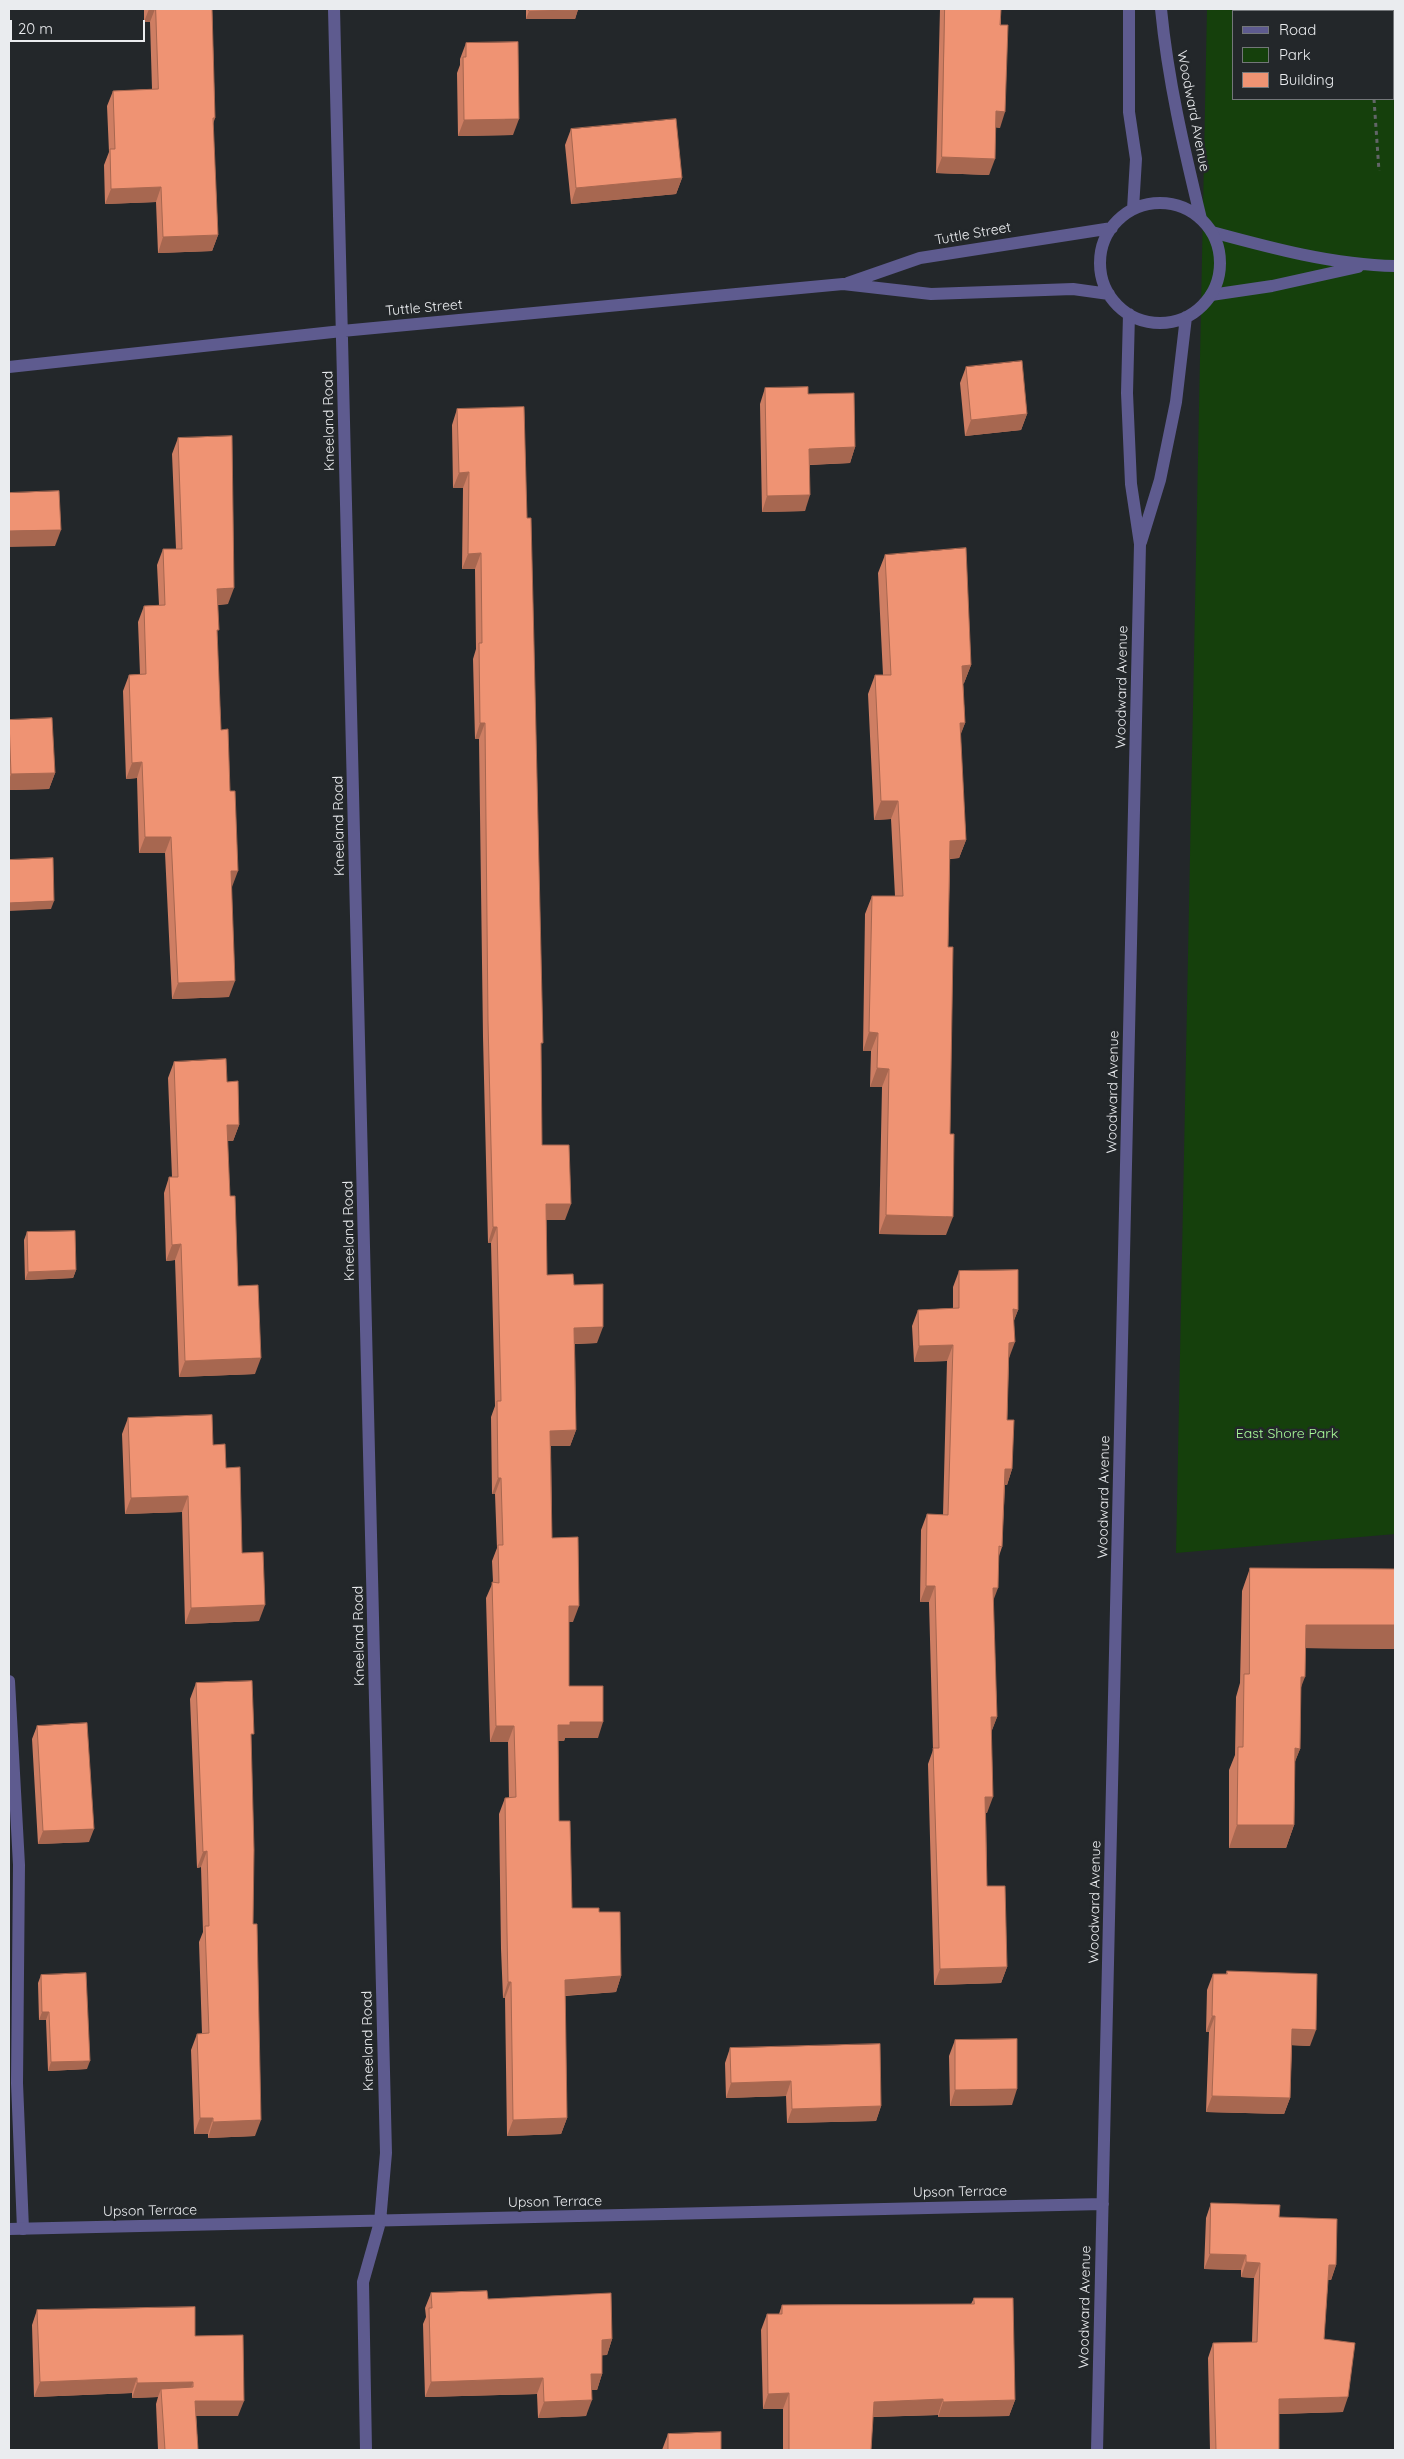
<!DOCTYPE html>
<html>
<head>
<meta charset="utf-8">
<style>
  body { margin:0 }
  #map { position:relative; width:1404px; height:2459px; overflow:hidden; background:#23272a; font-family:Quicksand,sans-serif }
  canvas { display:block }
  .frame { position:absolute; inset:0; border:10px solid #eaecef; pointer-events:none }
  .legend { position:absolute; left:1232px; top:10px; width:162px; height:90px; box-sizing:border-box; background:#23272a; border:1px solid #737679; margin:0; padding:6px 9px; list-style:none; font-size:15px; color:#eaecef }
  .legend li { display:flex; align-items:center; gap:10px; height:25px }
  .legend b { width:25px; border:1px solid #737679 }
  .scale { position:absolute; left:10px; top:20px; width:135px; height:22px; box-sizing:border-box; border:2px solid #eaecef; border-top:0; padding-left:6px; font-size:15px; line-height:18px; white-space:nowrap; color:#eaecef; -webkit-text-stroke:4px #23272a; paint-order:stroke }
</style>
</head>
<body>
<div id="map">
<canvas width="1404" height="2459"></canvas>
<div class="frame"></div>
<ul class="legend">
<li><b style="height:6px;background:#5e5b8f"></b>Road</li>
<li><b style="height:14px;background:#15400c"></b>Park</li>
<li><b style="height:14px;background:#ef9373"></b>Building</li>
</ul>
<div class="scale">20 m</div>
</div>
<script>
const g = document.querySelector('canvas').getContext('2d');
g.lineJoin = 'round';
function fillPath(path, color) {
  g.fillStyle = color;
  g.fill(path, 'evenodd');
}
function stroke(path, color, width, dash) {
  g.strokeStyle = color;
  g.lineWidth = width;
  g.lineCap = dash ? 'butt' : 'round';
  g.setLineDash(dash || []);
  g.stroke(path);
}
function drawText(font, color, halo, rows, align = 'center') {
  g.font = font + ' Quicksand,sans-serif';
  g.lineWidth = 5;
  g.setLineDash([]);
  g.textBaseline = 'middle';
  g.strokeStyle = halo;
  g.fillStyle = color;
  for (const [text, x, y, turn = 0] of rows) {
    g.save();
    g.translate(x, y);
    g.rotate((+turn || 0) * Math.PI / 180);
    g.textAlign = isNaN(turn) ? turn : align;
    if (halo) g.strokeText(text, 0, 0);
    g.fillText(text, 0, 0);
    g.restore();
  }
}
const green = new Path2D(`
  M 1207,9 L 1395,9 L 1395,1534 L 1176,1553 ZM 1233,11 L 1393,11 L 1393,99 L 1233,99 Z`);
const path = new Path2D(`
  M 1393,54 L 1395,54
  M 1374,99 L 1379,171`);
const service = new Path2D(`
  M 1212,232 C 1271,248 1334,265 1395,266
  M 1211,295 L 1272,286 L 1358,267
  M 9,1681 L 19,1865 L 17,2083 L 23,2229`);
const minor = new Path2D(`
  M 334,9 L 386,2153 L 380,2222 L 363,2282 L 366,2450
  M 1129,9 L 1129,112 L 1136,159 L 1133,209
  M 1161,9 C 1168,81 1184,149 1201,219
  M1100 263a60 60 0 1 1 120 0a60 60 0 1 1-120 0Z
  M 848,283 L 920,258 L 1112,228
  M 9,367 L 342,331 L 843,284 L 931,294 L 1073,289 L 1109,294
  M 1141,542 L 1160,480 L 1176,402 L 1186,317
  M 9,2229 L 1103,2204
  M 1097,2450 L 1140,544 L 1131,484 L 1127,393 L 1129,314`);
const wall = new Path2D(`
  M 144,9 L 212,9 L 215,118 L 213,124 L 218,235 L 212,251 L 158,253 L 156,202 L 105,204 L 104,165 L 109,152 L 107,106 L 113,91 L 152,89 L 150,22 L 144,22 Z
  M 526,9 L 578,9 L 575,19 L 526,19 Z
  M 940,9 L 1001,9 L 1000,128 L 996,127 L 989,175 L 936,173 Z
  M 466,43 L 513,135 L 458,136 L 457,73 L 460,65 L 460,59 Z
  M 571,129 L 682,178 L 676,194 L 571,204 L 565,145 Z
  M 966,367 L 1027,414 L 1021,430 L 965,436 L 960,383 Z
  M 765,388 L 808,394 L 855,447 L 850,463 L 810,465 L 805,511 L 762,512 L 760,404 Z
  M 524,407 L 542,1145 L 565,1220 L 546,1220 L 547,1275 L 574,1285 L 597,1343 L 575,1344 L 576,1430 L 570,1446 L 551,1446 L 552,1538 L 573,1622 L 569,1622 L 569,1686 L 598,1738 L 565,1738 L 564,1741 L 558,1741 L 559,1821 L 572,1908 L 599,1912 L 621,1976 L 616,1992 L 565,1996 L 567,2118 L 561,2134 L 507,2136 L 505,1998 L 503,1998 L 501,1949 L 499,1814 L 505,1798 L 509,1798 L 508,1742 L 490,1742 L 486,1598 L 493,1582 L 492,1561 L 497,1548 L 495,1494 L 492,1494 L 491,1417 L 495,1406 L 491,1243 L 488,1243 L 483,1037 L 479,739 L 475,739 L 473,659 L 476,649 L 475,569 L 462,569 L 463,488 L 453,488 L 452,425 L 457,409 Z
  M 178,438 L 228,604 L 218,605 L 217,635 L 221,730 L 232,887 L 229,997 L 172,999 L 165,853 L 139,853 L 137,778 L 126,779 L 123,691 L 129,675 L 140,674 L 138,622 L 144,606 L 159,605 L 157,565 L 163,549 L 176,549 L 172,454 Z
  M 885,555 L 971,665 L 964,683 L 963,684 L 965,723 L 960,735 L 966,840 L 959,858 L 950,859 L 948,947 L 946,1235 L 879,1234 L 882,1087 L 870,1087 L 871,1051 L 863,1051 L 865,914 L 872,896 L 895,896 L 891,819 L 874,820 L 868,694 L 875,675 L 883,675 L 878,573 Z
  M 9,720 L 55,773 L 49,789 L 9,790 Z
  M 174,1062 L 227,1082 L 239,1125 L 233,1141 L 227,1141 L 230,1196 L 238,1286 L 255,1374 L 179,1377 L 175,1260 L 166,1261 L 164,1193 L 169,1177 L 172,1177 L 168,1078 Z
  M 27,1232 L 76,1270 L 73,1278 L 25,1280 L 24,1240 Z
  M 959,1271 L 1018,1310 L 1014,1320 L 1009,1358 L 1007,1420 L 1012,1469 L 1007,1485 L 1005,1485 L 1002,1547 L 999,1556 L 993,1601 L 997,1717 L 991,1732 L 987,1813 L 986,1813 L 987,1886 L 1007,1967 L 1001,1983 L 934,1985 L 928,1764 L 933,1750 L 929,1602 L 920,1602 L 921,1530 L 927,1514 L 943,1515 L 947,1361 L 914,1362 L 912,1326 L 918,1310 L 953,1308 L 953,1287 Z
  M 128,1418 L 213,1445 L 226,1468 L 242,1553 L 259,1621 L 185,1624 L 182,1512 L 125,1514 L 122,1434 Z
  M 1250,1568 L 1395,1569 L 1395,1649 L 1305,1648 L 1301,1688 L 1300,1749 L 1295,1761 L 1294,1825 L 1286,1848 L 1229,1848 L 1229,1770 L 1235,1755 L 1236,1697 L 1240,1683 L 1242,1591 Z
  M 196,1683 L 251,1742 L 255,2136 L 208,2138 L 208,2134 L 194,2134 L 191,2050 L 197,2034 L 202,2034 L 199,1942 L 203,1932 L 201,1867 L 197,1868 L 190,1699 Z
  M 37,1726 L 89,1842 L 38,1844 L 32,1739 Z
  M 1227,1971 L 1310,2046 L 1292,2045 L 1290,2098 L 1284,2114 L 1206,2112 L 1209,2032 L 1206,2032 L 1207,1990 L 1213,1974 L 1226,1974 Z
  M 41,1975 L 87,2069 L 48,2071 L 46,2020 L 39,2020 L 38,1983 Z
  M 955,2040 L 1012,2105 L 950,2106 L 949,2056 Z
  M 730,2048 L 881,2106 L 876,2121 L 787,2123 L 786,2096 L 726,2098 L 725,2063 Z
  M 1211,2203 L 1279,2217 L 1336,2265 L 1331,2280 L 1328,2280 L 1324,2339 L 1343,2412 L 1279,2414 L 1279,2450 L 1210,2450 L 1208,2358 L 1213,2343 L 1252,2342 L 1254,2278 L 1241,2277 L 1241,2270 L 1204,2269 L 1206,2218 Z
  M 431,2293 L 488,2299 L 612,2339 L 607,2355 L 602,2355 L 602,2374 L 597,2390 L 591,2390 L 586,2416 L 538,2418 L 537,2394 L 425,2397 L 423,2324 L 426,2317 L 425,2308 Z
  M 974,2298 L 1015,2400 L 1009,2416 L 938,2417 L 938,2415 L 873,2417 L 871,2450 L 783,2450 L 783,2409 L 763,2409 L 761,2330 L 767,2314 L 779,2314 L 782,2305 L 971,2304 Z
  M 37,2310 L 195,2336 L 238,2416 L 196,2416 L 198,2450 L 158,2450 L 156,2404 L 158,2397 L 132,2398 L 132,2393 L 34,2397 L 32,2325 Z
  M 668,2434 L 721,2450 L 662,2450 Z`);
const shadedWall = new Path2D(`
  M 149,9 L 155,9 L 150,22 L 144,22 Z
  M 578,10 L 575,19 L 526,19 L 529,11 Z
  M 996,111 L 1005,112 L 1000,128 L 991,127 Z
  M 519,119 L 513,135 L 458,136 L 464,120 Z
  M 942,157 L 995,159 L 989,175 L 936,173 Z
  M 682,178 L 676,194 L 571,204 L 576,188 Z
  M 161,187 L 156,202 L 105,204 L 111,189 Z
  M 218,235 L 212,251 L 158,253 L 163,237 Z
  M 1027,414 L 1021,430 L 965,436 L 971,420 Z
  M 855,447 L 850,463 L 803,465 L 809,449 Z
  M 469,472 L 463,488 L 453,488 L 459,473 Z
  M 810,495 L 805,511 L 762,512 L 767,496 Z
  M 61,530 L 55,546 L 9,547 L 9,531 Z
  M 481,553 L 475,569 L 462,569 L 468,554 Z
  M 234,588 L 228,604 L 211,605 L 217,589 Z
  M 971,665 L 964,683 L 955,684 L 962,666 Z
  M 480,723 L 485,723 L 479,739 L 475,739 Z
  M 960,723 L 965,723 L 958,742 Z
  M 142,762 L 137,778 L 126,779 L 132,763 Z
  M 55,773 L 49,789 L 9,790 L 9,780 L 11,774 Z
  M 881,801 L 898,801 L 891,819 L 874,820 Z
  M 145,837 L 171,837 L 165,853 L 139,853 Z
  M 966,840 L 959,858 L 943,859 L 950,841 Z
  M 231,871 L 238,871 L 232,887 L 225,887 Z
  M 54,901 L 51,909 L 9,911 L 9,903 Z
  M 235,981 L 229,997 L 172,999 L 178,983 Z
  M 869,1032 L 878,1033 L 871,1051 L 863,1051 Z
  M 877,1068 L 889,1069 L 882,1087 L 870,1087 Z
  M 227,1125 L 239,1125 L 233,1141 L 221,1141 Z
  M 546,1204 L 571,1204 L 565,1220 L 540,1220 Z
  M 886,1215 L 953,1217 L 946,1235 L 879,1234 Z
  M 493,1227 L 497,1227 L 491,1243 L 488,1243 Z
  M 181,1244 L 175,1260 L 166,1261 L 172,1245 Z
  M 76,1270 L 73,1278 L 25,1280 L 28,1272 Z
  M 1013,1309 L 1018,1310 L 1012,1326 Z
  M 603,1327 L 597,1343 L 569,1344 L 574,1328 Z
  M 1015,1342 L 1009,1358 L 1009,1343 Z
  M 953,1345 L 947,1361 L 914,1362 L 919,1346 Z
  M 261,1358 L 255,1374 L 179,1377 L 185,1361 Z
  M 576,1430 L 570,1446 L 545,1446 L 550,1431 Z
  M 1005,1469 L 1012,1469 L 1007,1485 L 1000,1485 Z
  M 498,1478 L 501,1478 L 495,1494 L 492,1494 Z
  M 188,1496 L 182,1512 L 125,1514 L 131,1498 Z
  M 926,1586 L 935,1586 L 929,1602 L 920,1602 Z
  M 993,1588 L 998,1588 L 992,1604 Z
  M 265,1605 L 259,1621 L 185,1624 L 191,1608 Z
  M 569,1606 L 579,1606 L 573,1622 L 563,1622 Z
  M 1306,1625 L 1395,1625 L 1395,1649 L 1297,1648 Z
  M 1301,1677 L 1305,1677 L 1296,1700 Z
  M 991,1717 L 997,1717 L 991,1733 Z
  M 570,1722 L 603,1722 L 598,1738 L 565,1738 L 564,1741 L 552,1741 L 558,1725 Z
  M 496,1726 L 514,1726 L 508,1742 L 490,1742 Z
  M 1295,1748 L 1300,1749 L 1291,1772 Z
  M 985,1797 L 993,1797 L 987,1813 L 980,1813 Z
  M 1237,1825 L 1294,1825 L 1286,1848 L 1229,1848 Z
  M 94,1829 L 89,1842 L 38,1844 L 43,1831 Z
  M 207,1851 L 201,1867 L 197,1868 L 203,1852 Z
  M 1007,1967 L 1001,1983 L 934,1985 L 940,1969 Z
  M 621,1976 L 616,1992 L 559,1996 L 565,1980 Z
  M 508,1982 L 511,1982 L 505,1998 L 503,1998 Z
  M 42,2012 L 49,2012 L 46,2020 L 39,2020 Z
  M 1212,2016 L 1215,2016 L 1209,2032 L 1206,2032 Z
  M 1292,2029 L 1316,2030 L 1310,2046 L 1286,2045 Z
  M 90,2061 L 87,2069 L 48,2071 L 51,2062 Z
  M 791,2081 L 786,2096 L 726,2098 L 731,2083 Z
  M 1017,2089 L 1012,2105 L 950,2106 L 955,2090 Z
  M 1212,2096 L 1290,2098 L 1284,2114 L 1206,2112 Z
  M 881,2106 L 876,2121 L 787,2123 L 792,2109 Z
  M 200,2118 L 213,2118 L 208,2134 L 194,2134 Z
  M 567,2118 L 561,2134 L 507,2136 L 513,2120 Z
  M 261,2120 L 255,2136 L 208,2138 L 213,2122 Z
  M 1210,2254 L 1246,2255 L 1241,2270 L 1204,2269 Z
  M 1246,2262 L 1260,2263 L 1254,2278 L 1241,2277 Z
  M 1329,2265 L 1336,2265 L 1331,2280 L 1323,2280 Z
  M 612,2339 L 607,2355 L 596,2356 L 602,2340 Z
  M 591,2374 L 602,2374 L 597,2390 L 585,2390 Z
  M 137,2378 L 132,2393 L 34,2397 L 40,2382 Z
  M 543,2378 L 537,2394 L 425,2397 L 431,2382 Z
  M 193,2382 L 188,2397 L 161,2389 L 158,2397 L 132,2398 L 137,2383 Z
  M 789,2393 L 783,2409 L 763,2409 L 768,2394 Z
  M 1348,2397 L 1343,2412 L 1274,2414 L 1279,2399 Z
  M 943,2399 L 938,2415 L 868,2417 L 874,2402 Z
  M 592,2400 L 586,2416 L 538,2418 L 544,2402 Z
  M 1015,2400 L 1009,2416 L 938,2417 L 943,2402 Z
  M 195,2401 L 244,2401 L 238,2416 L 189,2416 Z`);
const building = new Path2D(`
  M 156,9 L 212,9 L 215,118 L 213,118 L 218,235 L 163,237 L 161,187 L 111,189 L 110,149 L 115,149 L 113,91 L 158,89 Z
  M 529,9 L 578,9 L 578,10 L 529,11 Z
  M 945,9 L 1001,9 L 1000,25 L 1008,25 L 1005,112 L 996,111 L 995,159 L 942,157 Z
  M 518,42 L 519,119 L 464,120 L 463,57 L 466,57 L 466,43 Z
  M 676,119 L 682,178 L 576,188 L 571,129 Z
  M 1022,361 L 1027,414 L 971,420 L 966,367 Z
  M 808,387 L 808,394 L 854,393 L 855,447 L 809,449 L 810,495 L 767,496 L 765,388 Z
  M 524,407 L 527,518 L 531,518 L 534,645 L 543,1043 L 541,1043 L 542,1145 L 569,1145 L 571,1204 L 546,1204 L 547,1275 L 573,1274 L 574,1285 L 603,1284 L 603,1327 L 574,1328 L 576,1430 L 550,1431 L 552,1538 L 578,1537 L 579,1606 L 569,1606 L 569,1686 L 603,1686 L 603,1722 L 570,1722 L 570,1725 L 558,1725 L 559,1821 L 570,1821 L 572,1908 L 599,1908 L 599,1912 L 620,1912 L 621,1976 L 565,1980 L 567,2118 L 513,2120 L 511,1982 L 508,1982 L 507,1933 L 505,1798 L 516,1797 L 514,1726 L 496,1726 L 492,1582 L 499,1583 L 498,1545 L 503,1545 L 501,1478 L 498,1478 L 497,1401 L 501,1401 L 497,1227 L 493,1227 L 488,1021 L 485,723 L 480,723 L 479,643 L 482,643 L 481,553 L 468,554 L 469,472 L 459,473 L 457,409 Z
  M 232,436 L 234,588 L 217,589 L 219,630 L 217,630 L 221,730 L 228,729 L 230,791 L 235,791 L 238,871 L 231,871 L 235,981 L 178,983 L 171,837 L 145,837 L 142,762 L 132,763 L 129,675 L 146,674 L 144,606 L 165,605 L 163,549 L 182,549 L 178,438 Z
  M 59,491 L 61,530 L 9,531 L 9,493 Z
  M 966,548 L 971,665 L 962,666 L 965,723 L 960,723 L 966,840 L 950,841 L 948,947 L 953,947 L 950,1134 L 954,1134 L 953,1217 L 886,1215 L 889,1069 L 877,1068 L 878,1033 L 869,1032 L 872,896 L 903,896 L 898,801 L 881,801 L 875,675 L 891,675 L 885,555 Z
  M 52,718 L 55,773 L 11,774 L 9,720 Z
  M 53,858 L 54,901 L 9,903 L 9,860 Z
  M 226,1059 L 227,1082 L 238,1081 L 239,1125 L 227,1125 L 230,1196 L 235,1196 L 238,1286 L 258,1285 L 261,1358 L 185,1361 L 181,1244 L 172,1245 L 169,1177 L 178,1177 L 174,1062 Z
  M 75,1231 L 76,1270 L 28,1272 L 27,1232 Z
  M 1018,1270 L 1018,1310 L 1013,1309 L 1015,1342 L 1009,1343 L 1007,1420 L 1014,1420 L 1012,1469 L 1005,1469 L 1002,1547 L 999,1546 L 998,1588 L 993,1588 L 997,1717 L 991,1717 L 993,1797 L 985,1797 L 987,1886 L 1005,1886 L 1007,1967 L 940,1969 L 933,1748 L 939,1748 L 935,1586 L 926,1586 L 927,1514 L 948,1515 L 953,1345 L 919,1346 L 918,1310 L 959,1308 L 959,1271 Z
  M 212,1415 L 213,1445 L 225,1444 L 226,1468 L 240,1467 L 242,1553 L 263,1552 L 265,1605 L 191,1608 L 188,1496 L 131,1498 L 128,1418 Z
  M 1250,1568 L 1395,1569 L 1395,1625 L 1306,1625 L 1305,1677 L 1301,1677 L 1300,1749 L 1295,1748 L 1294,1825 L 1237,1825 L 1238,1747 L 1243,1747 L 1244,1674 L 1249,1674 Z
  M 252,1681 L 254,1734 L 251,1734 L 254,1850 L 253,1924 L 257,1924 L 261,2120 L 213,2122 L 213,2118 L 200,2118 L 197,2034 L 209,2033 L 205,1926 L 209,1926 L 207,1851 L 203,1852 L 196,1683 Z
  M 87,1723 L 94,1829 L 43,1831 L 37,1726 Z
  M 1227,1971 L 1317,1974 L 1316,2030 L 1292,2029 L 1290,2098 L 1212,2096 L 1215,2016 L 1212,2016 L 1213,1974 L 1227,1974 Z
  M 86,1973 L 90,2061 L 51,2062 L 49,2012 L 42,2012 L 41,1975 Z
  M 1017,2039 L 1017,2089 L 955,2090 L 955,2040 Z
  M 880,2044 L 881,2106 L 792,2109 L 791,2081 L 731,2083 L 730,2048 Z
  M 1211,2203 L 1280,2205 L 1279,2217 L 1337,2219 L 1336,2265 L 1329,2265 L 1324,2339 L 1355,2343 L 1348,2397 L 1279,2399 L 1279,2450 L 1216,2450 L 1213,2343 L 1257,2342 L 1260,2263 L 1246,2262 L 1246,2255 L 1210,2254 Z
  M 487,2291 L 488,2299 L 611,2293 L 612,2339 L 602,2340 L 602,2374 L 591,2374 L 592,2400 L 544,2402 L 543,2378 L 431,2382 L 429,2308 L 432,2308 L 431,2293 Z
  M 974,2298 L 1013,2298 L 1015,2400 L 943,2402 L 943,2399 L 874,2402 L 871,2450 L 789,2450 L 789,2393 L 768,2394 L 767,2314 L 782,2314 L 782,2305 L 974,2304 Z
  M 195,2307 L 195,2336 L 243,2335 L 244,2401 L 195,2401 L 198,2450 L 165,2450 L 161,2389 L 193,2387 L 193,2382 L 137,2383 L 137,2378 L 40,2382 L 37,2310 Z
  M 721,2432 L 721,2450 L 668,2450 L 668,2434 Z`);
const streetNames = [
  ["Woodward Avenue",1193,111,79],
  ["Tuttle Street",973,234,-10],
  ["Tuttle Street",424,308,-5],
  ["Kneeland Road",329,421,-91],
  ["Woodward Avenue",1122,687,-89],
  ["Kneeland Road",339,826,-91],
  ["Woodward Avenue",1113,1092,-89],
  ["Kneeland Road",349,1231,-91],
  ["Woodward Avenue",1104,1497,-89],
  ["Kneeland Road",359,1636,-91],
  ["Woodward Avenue",1095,1902,-89],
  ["Kneeland Road",368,2041,-91],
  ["Upson Terrace",960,2192,-1],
  ["Upson Terrace",555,2202,-1],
  ["Upson Terrace",150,2211,-1],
  ["Woodward Avenue",1085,2307,-89]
];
const parkNames = [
  ["East Shore Park",1287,1434]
];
fillPath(green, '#15400c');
stroke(path, '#626568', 3, [4, 4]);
stroke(service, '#5e5b8f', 12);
stroke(minor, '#5e5b8f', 12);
fillPath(wall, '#ce7e63');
fillPath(shadedWall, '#a76750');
fillPath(building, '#ef9373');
stroke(building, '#a76750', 1);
drawText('14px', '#eaecef', '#23272a', streetNames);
drawText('14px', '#aafc9b', '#23272a', parkNames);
</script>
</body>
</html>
